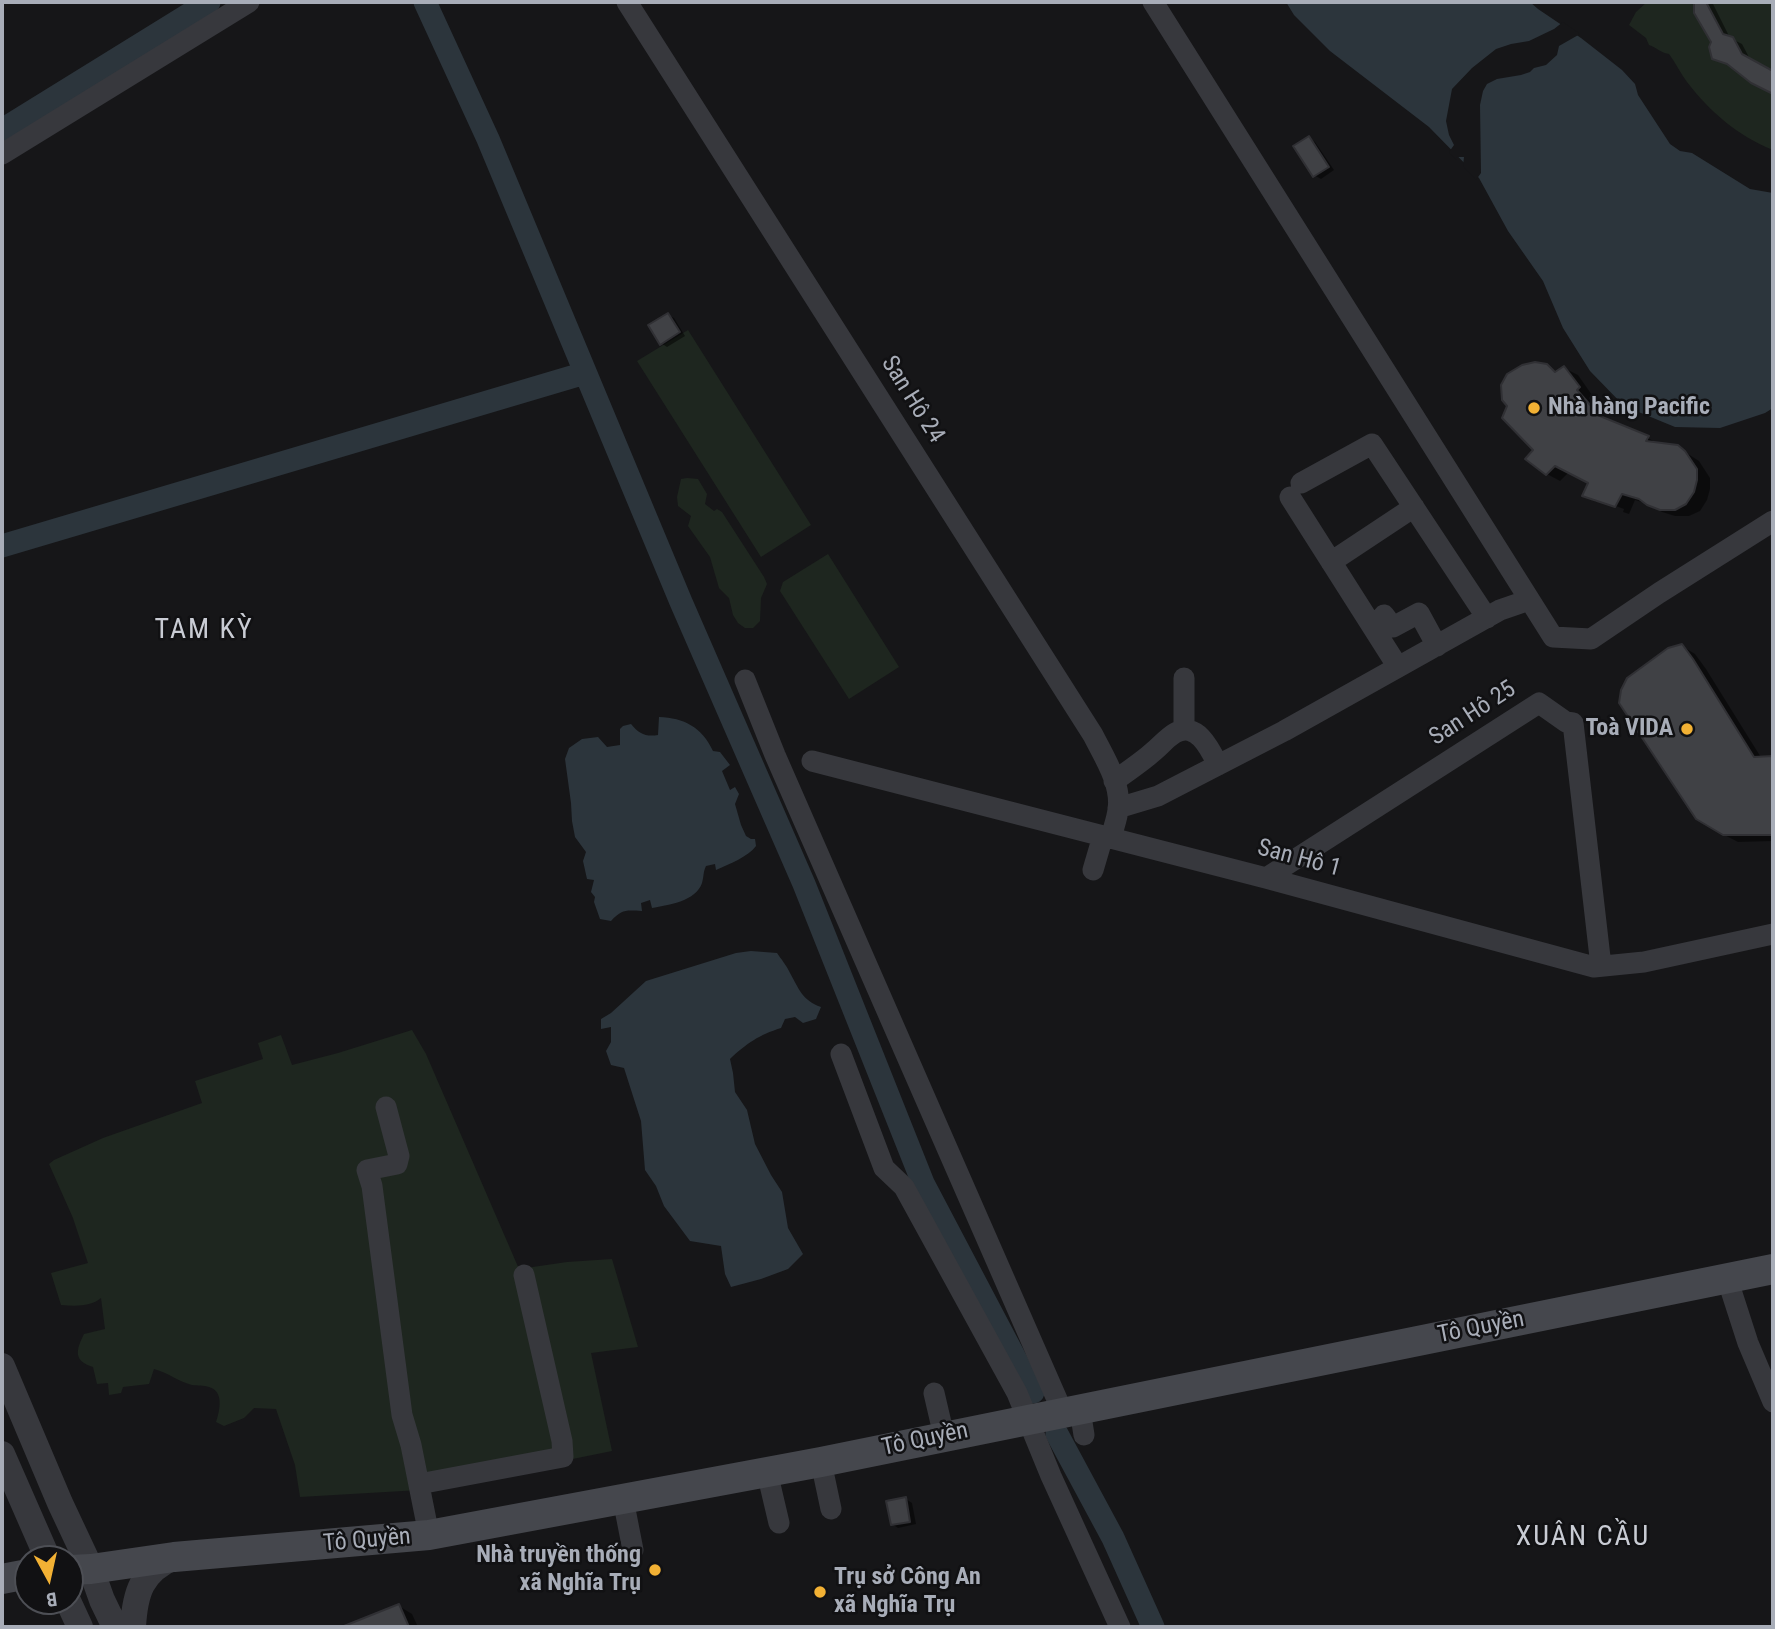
<!DOCTYPE html>
<html>
<head>
<meta charset="utf-8">
<style>
  body { margin:0 }
  #map { position:relative; width:1775px; height:1629px; overflow:hidden; background:#161618; font-family:"Roboto Condensed",sans-serif }
  canvas { display:block }
  .frame { position:absolute; inset:0; border:4px solid #a8adb8; pointer-events:none }
  .north { position:absolute; left:14px; top:1545px; width:70px; height:70px; box-sizing:border-box; background:#111113; border:2px solid #4d4f55; border-radius:50%; rotate:172deg; font-size:19px; font-weight:700; line-height:28px; text-align:center; color:#a8adb8 }
  .north::after { content:''; display:block; margin:auto; width:24px; height:32px; background:#f2b134; clip-path:polygon(50% 0,100% 100%,50% 72%,0 100%) }
</style>
</head>
<body>
<div id="map">
<canvas width="1775" height="1629"></canvas>
<div class="frame"></div>
<div class="north">B</div>
</div>
<script>
const g = document.querySelector('canvas').getContext('2d');
g.lineJoin = 'round';
function fillPath(path, color) {
  g.fillStyle = color;
  g.fill(path, 'evenodd');
}
function stroke(path, color, width, dash) {
  g.strokeStyle = color;
  g.lineWidth = width;
  g.lineCap = dash ? 'butt' : 'round';
  g.setLineDash(dash || []);
  g.stroke(path);
}
function drawText(font, color, halo, rows, align = 'center') {
  g.font = font + ' "Roboto Condensed",sans-serif';
  g.lineWidth = 5;
  g.setLineDash([]);
  g.textBaseline = 'middle';
  g.strokeStyle = halo;
  g.fillStyle = color;
  for (const [text, x, y, turn = 0] of rows) {
    g.save();
    g.translate(x, y);
    g.rotate((+turn || 0) * Math.PI / 180);
    g.textAlign = isNaN(turn) ? turn : align;
    if (halo) g.strokeText(text, 0, 0);
    g.fillText(text, 0, 0);
    g.restore();
  }
}
const green = new Path2D(`
  M 1647,2 L 1773,2 L 1773,150 C 1738,136 1710,112 1687,82 C 1680,73 1676,63 1669,54 C 1659,52 1658,48 1649,45 L 1646,38 L 1629,25 L 1636,12 Z
  M 688,330 L 811,525 L 761,557 L 637,361 Z
  M 687,478 L 698,479 L 707,494 L 705,504 L 714,511 L 717,509 L 722,512 L 764,577 L 767,584 L 761,598 L 760,621 L 753,628 L 745,628 L 738,623 L 733,615 L 729,598 L 719,588 L 710,557 L 688,526 L 691,516 L 678,506 L 677,497 L 681,479 Z
  M 828,554 L 899,667 L 849,699 L 780,591 L 783,582 Z
  M 412,1030 L 426,1054 L 519,1269 L 567,1262 L 612,1259 L 638,1347 L 591,1353 L 612,1451 L 420,1490 L 300,1497 L 295,1465 L 276,1409 L 254,1408 L 244,1418 L 224,1426 L 216,1422 C 220,1410 224,1391 209,1387 C 204,1385 197,1386 192,1385 C 179,1382 169,1373 154,1369 L 149,1384 L 123,1387 L 121,1393 L 109,1395 L 108,1383 L 97,1384 L 93,1367 C 73,1361 76,1350 84,1334 L 105,1329 L 101,1298 C 91,1307 75,1306 61,1305 L 51,1273 L 88,1263 L 73,1218 L 49,1164 L 54,1160 L 103,1138 L 202,1103 L 195,1081 L 263,1059 L 258,1043 L 281,1035 L 292,1065 L 338,1053 Z`);
const water = new Path2D(`
  M 1286,2 L 1530,2 L 1538,9 L 1581,38 L 1622,70 L 1635,84 L 1638,95 L 1670,144 L 1680,151 L 1692,153 L 1750,189 L 1773,193 L 1773,408 L 1765,413 L 1720,428 L 1675,427 L 1624,406 L 1590,371 L 1563,328 L 1543,281 L 1508,231 L 1479,178 L 1429,127 L 1330,51 L 1294,15 Z
  M 659,717 C 684,718 702,727 713,751 L 720,752 L 730,765 L 722,771 L 730,790 L 735,787 L 739,794 L 735,804 L 741,825 L 746,836 L 751,839 L 755,839 L 756,846 C 748,857 729,864 716,870 L 715,864 L 706,866 C 703,872 704,876 702,883 C 696,901 669,905 652,908 L 650,900 L 641,903 L 642,911 C 626,910 622,909 611,921 L 600,919 L 594,902 L 595,897 L 591,892 L 594,880 L 587,879 L 583,861 L 586,852 L 575,837 L 572,821 L 571,803 L 565,759 L 569,748 L 582,739 L 598,737 L 607,747 L 620,745 L 620,729 L 623,726 L 631,724 C 639,734 646,737 658,735 Z
  M 751,951 L 777,953 C 781,959 787,966 790,973 C 799,989 802,1000 821,1007 L 816,1019 L 803,1023 L 795,1017 L 785,1019 L 781,1028 C 759,1035 747,1043 730,1059 L 733,1073 L 735,1092 L 747,1110 L 755,1144 L 771,1175 L 782,1192 L 788,1228 L 803,1254 L 788,1269 L 761,1279 L 731,1287 L 725,1274 L 721,1246 L 690,1241 L 664,1206 L 656,1186 L 645,1170 L 641,1121 L 624,1068 L 611,1065 L 606,1051 L 611,1042 L 611,1027 L 601,1029 L 601,1019 L 611,1013 L 646,981 L 736,953 Z`);
const pier = new Path2D(`
  M 1563,22 L 1580,34 L 1559,46 L 1557,55 L 1546,65 L 1534,68 L 1530,72 L 1521,75 L 1497,79 L 1487,84 L 1483,91 L 1480,105 L 1481,173 L 1476,180 L 1463,166 L 1464,157 L 1457,157 L 1456,160 L 1449,152 L 1454,145 L 1449,135 L 1446,121 L 1452,89 L 1472,68 L 1496,49 L 1511,44 L 1529,41 L 1554,29 Z`);
const shadow = new Path2D(`
  M 1695,2 L 1712,2 L 1730,38 L 1742,44 L 1751,61 L 1773,73 L 1773,93 L 1752,81 L 1733,67 L 1714,58 L 1713,42 L 1696,13 Z
  M 1309,138 L 1315,142 L 1334,170 L 1321,179 L 1314,175 Z
  M 668,315 L 674,318 L 685,336 L 667,347 L 661,343 Z
  M 1546,365 L 1558,372 L 1564,368 L 1578,375 L 1592,395 L 1589,398 L 1610,422 L 1648,438 L 1660,445 L 1677,447 L 1699,461 L 1710,478 L 1710,489 L 1707,500 L 1700,511 L 1689,516 L 1675,516 L 1662,512 L 1648,504 L 1635,500 L 1629,514 L 1623,512 L 1624,509 L 1596,499 L 1596,502 L 1584,496 L 1590,483 L 1569,472 L 1560,481 L 1547,474 L 1535,450 Z
  M 1682,646 L 1695,654 L 1706,669 L 1762,759 L 1773,758 L 1773,841 L 1738,842 L 1711,828 Z
  M 906,1499 L 912,1503 L 916,1524 L 898,1528 L 892,1524 Z
  M 399,1606 L 412,1614 L 418,1627 L 347,1627 Z`);
const canal = new Path2D(`
  M 425,2 L 488,139 L 681,602 L 804,884 L 923,1183 L 1033,1392
  M 2,130 L 209,2
  M 2,546 L 585,373
  M 1057,1434 L 1113,1538 L 1153,1627`);
const building = new Path2D(`
  M 1694,2 L 1706,2 L 1723,34 L 1733,37 L 1742,54 L 1773,71 L 1773,94 L 1751,83 L 1727,64 L 1712,59 L 1709,47 L 1711,42 L 1694,13 Z
  M 1309,136 L 1329,167 L 1313,177 L 1293,146 Z
  M 668,313 L 680,332 L 660,345 L 648,325 Z
  M 1535,362 L 1547,364 L 1555,372 L 1564,366 L 1580,387 L 1577,390 L 1600,416 L 1649,436 L 1646,441 L 1678,445 L 1685,451 L 1697,469 L 1697,480 L 1694,492 L 1686,504 L 1675,510 L 1660,510 L 1647,505 L 1639,499 L 1622,494 L 1615,507 L 1582,496 L 1588,483 L 1555,466 L 1546,475 L 1525,459 L 1533,450 L 1502,418 L 1507,406 L 1502,400 L 1501,385 L 1507,374 L 1522,365 Z
  M 1682,644 L 1693,659 L 1754,757 L 1773,756 L 1773,835 L 1723,835 L 1696,819 L 1619,703 L 1621,690 L 1627,678 L 1668,648 Z
  M 906,1497 L 910,1522 L 891,1525 L 886,1501 Z
  M 399,1604 L 409,1627 L 344,1627 L 344,1626 Z`);
const minor = new Path2D(`
  M 627,2 L 1093,735 C 1104,757 1122,784 1118,810 C 1117,819 1113,829 1111,838
  M 1153,2 L 1553,637 L 1591,639 L 1659,593 L 1773,521
  M 2,154 L 249,2
  M 1301,483 L 1372,444 L 1487,618
  M 1290,497 L 1398,667
  M 1331,562 L 1414,507
  M 1384,615 L 1393,627 L 1419,613 L 1437,646
  M 745,680 L 775,755 L 1063,1413
  M 1184,729 L 1184,678
  M 812,761 L 1266,878 L 1594,967 L 1644,962 L 1773,934
  M 1114,781 C 1128,771 1142,762 1154,751 C 1161,745 1168,737 1175,733 C 1197,721 1210,749 1218,765
  M 1118,808 L 1158,796 L 1284,731 L 1500,610 L 1529,600
  M 1093,870 L 1103,836
  M 1266,878 L 1539,703 L 1566,722 L 1573,723 L 1601,966
  M 841,1054 L 884,1168 L 904,1187 L 1017,1393 L 1051,1476 L 1120,1627
  M 386,1107 L 399,1156 L 397,1164 L 367,1170 L 372,1186 L 402,1415 L 411,1445 L 429,1535
  M 1727,1278 L 1748,1343 L 1773,1402
  M 934,1393 L 944,1436
  M 1080,1410 L 1084,1435
  M 821,1462 L 831,1509
  M 767,1472 L 779,1523
  M 419,1484 L 563,1457 L 562,1441 L 524,1275
  M 623,1499 L 633,1550`);
const tertiary = new Path2D(`
  M 2,1366 L 60,1503 L 91,1569 L 102,1600 L 115,1627
  M 2,1454 L 48,1559
  M 68,1601 L 80,1627
  M 133,1627 C 135,1593 141,1572 174,1557`);
const secondary = new Path2D(`
  M 70,1570 L 91,1569 L 174,1557 L 429,1535 L 821,1462 L 1773,1269
  M 2,1579 L 28,1574`);
const markers = [
  [1534,408,7,"#f2b134"],
  [1687,729,7,"#f2b134"],
  [655,1570,7,"#f2b134"],
  [820,1592,7,"#f2b134"]
];
const streetNames = [
  ["San Hô 24",912,400,58],
  ["San Hô 25",1473,714,-33],
  ["San Hô 1",1299,859,15],
  ["Tô Quyền",1481,1328,-11],
  ["Tô Quyền",925,1440,-12],
  ["Tô Quyền",367,1541,-5]
];
const poiNames = [
  ["Nhà hàng Pacific",1548,408],
  ["Toà VIDA",1673,729,"right"],
  ["Nhà truyền thống",641,1556,"right"],
  ["xã Nghĩa Trụ",641,1584,"right"],
  ["Trụ sở Công An",834,1578],
  ["xã Nghĩa Trụ",834,1606]
];
const quarterNames = [
  ["TAM KỲ",204,631],
  ["XUÂN CẦU",1583,1538]
];
fillPath(green, '#1e261f');
fillPath(water, '#2c353c');
fillPath(pier, '#161618');
fillPath(shadow, '#0007');
stroke(canal, '#2c353c', 23);
fillPath(building, '#404145');
stroke(building, '#303034', 2);
stroke(minor, '#37383d', 21);
stroke(tertiary, '#37383d', 26);
stroke(secondary, '#45474d', 30);
for (const [x, y, r, color] of markers) {
  const dot = new Path2D();
  dot.arc(x, y, r, 0, 2 * Math.PI);
  g.fillStyle = color;
  g.fill(dot);
  stroke(dot, '#111113', 2.5);
}
drawText('24px', '#a8adb8', '#111113', streetNames);
drawText('bold 24px', '#a8adb8', '#111113', poiNames, 'left');
g.letterSpacing = '2px';
drawText('28px', '#c9ccd4', '#111113', quarterNames);
g.letterSpacing = '0px';
</script>
</body>
</html>
